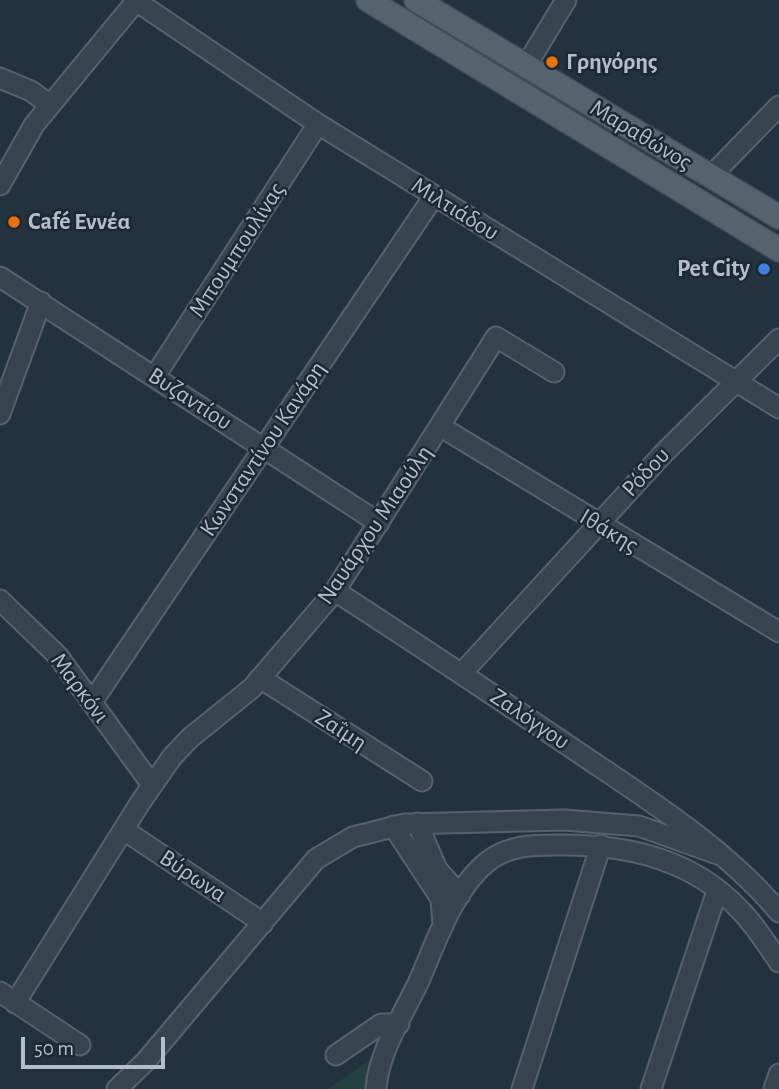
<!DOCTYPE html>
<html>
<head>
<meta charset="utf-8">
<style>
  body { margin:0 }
  #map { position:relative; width:779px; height:1089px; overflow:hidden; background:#23323f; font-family:"Alegreya Sans",sans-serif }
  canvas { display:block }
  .scale { position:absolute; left:21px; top:1037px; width:144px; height:32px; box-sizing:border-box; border:4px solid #b4beca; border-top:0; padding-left:9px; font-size:21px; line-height:24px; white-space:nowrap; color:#b4beca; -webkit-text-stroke:5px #1c2934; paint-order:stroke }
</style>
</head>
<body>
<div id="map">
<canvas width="779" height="1089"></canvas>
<div class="scale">50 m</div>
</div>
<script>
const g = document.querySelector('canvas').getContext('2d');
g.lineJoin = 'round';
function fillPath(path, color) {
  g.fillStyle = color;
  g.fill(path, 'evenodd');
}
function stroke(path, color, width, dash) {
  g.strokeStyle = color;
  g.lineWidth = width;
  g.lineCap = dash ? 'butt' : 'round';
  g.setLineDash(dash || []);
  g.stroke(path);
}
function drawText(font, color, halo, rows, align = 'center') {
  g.font = font + ' "Alegreya Sans",sans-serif';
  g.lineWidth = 5;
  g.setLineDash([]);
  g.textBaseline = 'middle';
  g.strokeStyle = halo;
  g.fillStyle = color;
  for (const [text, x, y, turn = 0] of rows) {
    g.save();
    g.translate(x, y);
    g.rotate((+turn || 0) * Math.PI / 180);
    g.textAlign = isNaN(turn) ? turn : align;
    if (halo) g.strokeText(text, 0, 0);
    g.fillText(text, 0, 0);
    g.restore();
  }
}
const green = new Path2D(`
  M 373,1058 L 367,1089 L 328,1089 Z`);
const minor = new Path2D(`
  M 136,1 L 318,124 L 779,408
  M 526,66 L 566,0
  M 0,78 L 31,91 L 50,105
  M 711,176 L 779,106
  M 0,185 L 34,125 L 137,0
  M 0,277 L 379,523
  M 155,376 L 318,124
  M 0,414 L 41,302
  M 441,427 L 779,632
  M 335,591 C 420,646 504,702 588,759 C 655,804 727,850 779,912
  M 0,600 L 58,656 L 152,785
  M 462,673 L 662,455 L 779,339
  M 260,678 L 422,781
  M 92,702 L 434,196
  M 417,823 L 437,869 L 460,895
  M 393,826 L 441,899 L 443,926
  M 124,830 L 263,923
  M 0,992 L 80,1045
  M 15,1003 L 140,803 L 172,757 L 190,738 L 252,688 L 335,591 L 496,337 L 554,372
  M 336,1055 L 381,1024 L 399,1024
  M 117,1089 L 146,1061 L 316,859 L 353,837 L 405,824 L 564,820 L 639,826 L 720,855
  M 376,1089 C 378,1053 404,1013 419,981 C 436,942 453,890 487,862 C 509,844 536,845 563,845 C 630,845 694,860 741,911 C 756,926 767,945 779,962
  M 522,1089 L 601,845
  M 651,1089 L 717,891
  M 774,1089 L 779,1074`);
const major = new Path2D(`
  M 368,0 L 779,250
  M 416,0 L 779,217`);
const markers = [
  [552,62,7,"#e8710a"],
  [14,222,7,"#e8710a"],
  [764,269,7,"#3f7fe0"]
];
const poiNames = [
  ["Γρηγόρης",566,62],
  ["Café Εννέα",28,222],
  ["Pet City",750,269,"right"]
];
const streetNames = [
  ["Μαραθώνος",641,135,31],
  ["Μιλτιάδου",455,209,32],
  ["Μπουμπουλίνας",237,250,-57],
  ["Βυζαντίου",190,399,33],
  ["Κωνσταντίνου Κανάρη",263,449,-56],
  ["Ρόδου",646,472,-47],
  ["Ναυάρχου Μιαούλη",375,525,-56],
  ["Ιθάκης",609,531,31],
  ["Μαρκόνι",80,688,53],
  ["Ζαλόγγου",530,719,34],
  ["Ζαΐμη",341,730,33],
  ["Βύρωνα",193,876,34]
];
fillPath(green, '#254040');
stroke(minor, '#55616d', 23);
stroke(major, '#414d58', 26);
stroke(minor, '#37444f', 19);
stroke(major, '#55636f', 23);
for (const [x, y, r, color] of markers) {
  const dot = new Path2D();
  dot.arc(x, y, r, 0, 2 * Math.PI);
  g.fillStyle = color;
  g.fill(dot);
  stroke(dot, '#1c2934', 2.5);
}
drawText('bold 24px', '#b4beca', '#1c2934', poiNames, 'left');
drawText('24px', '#b4beca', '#1c2934', streetNames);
</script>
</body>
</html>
